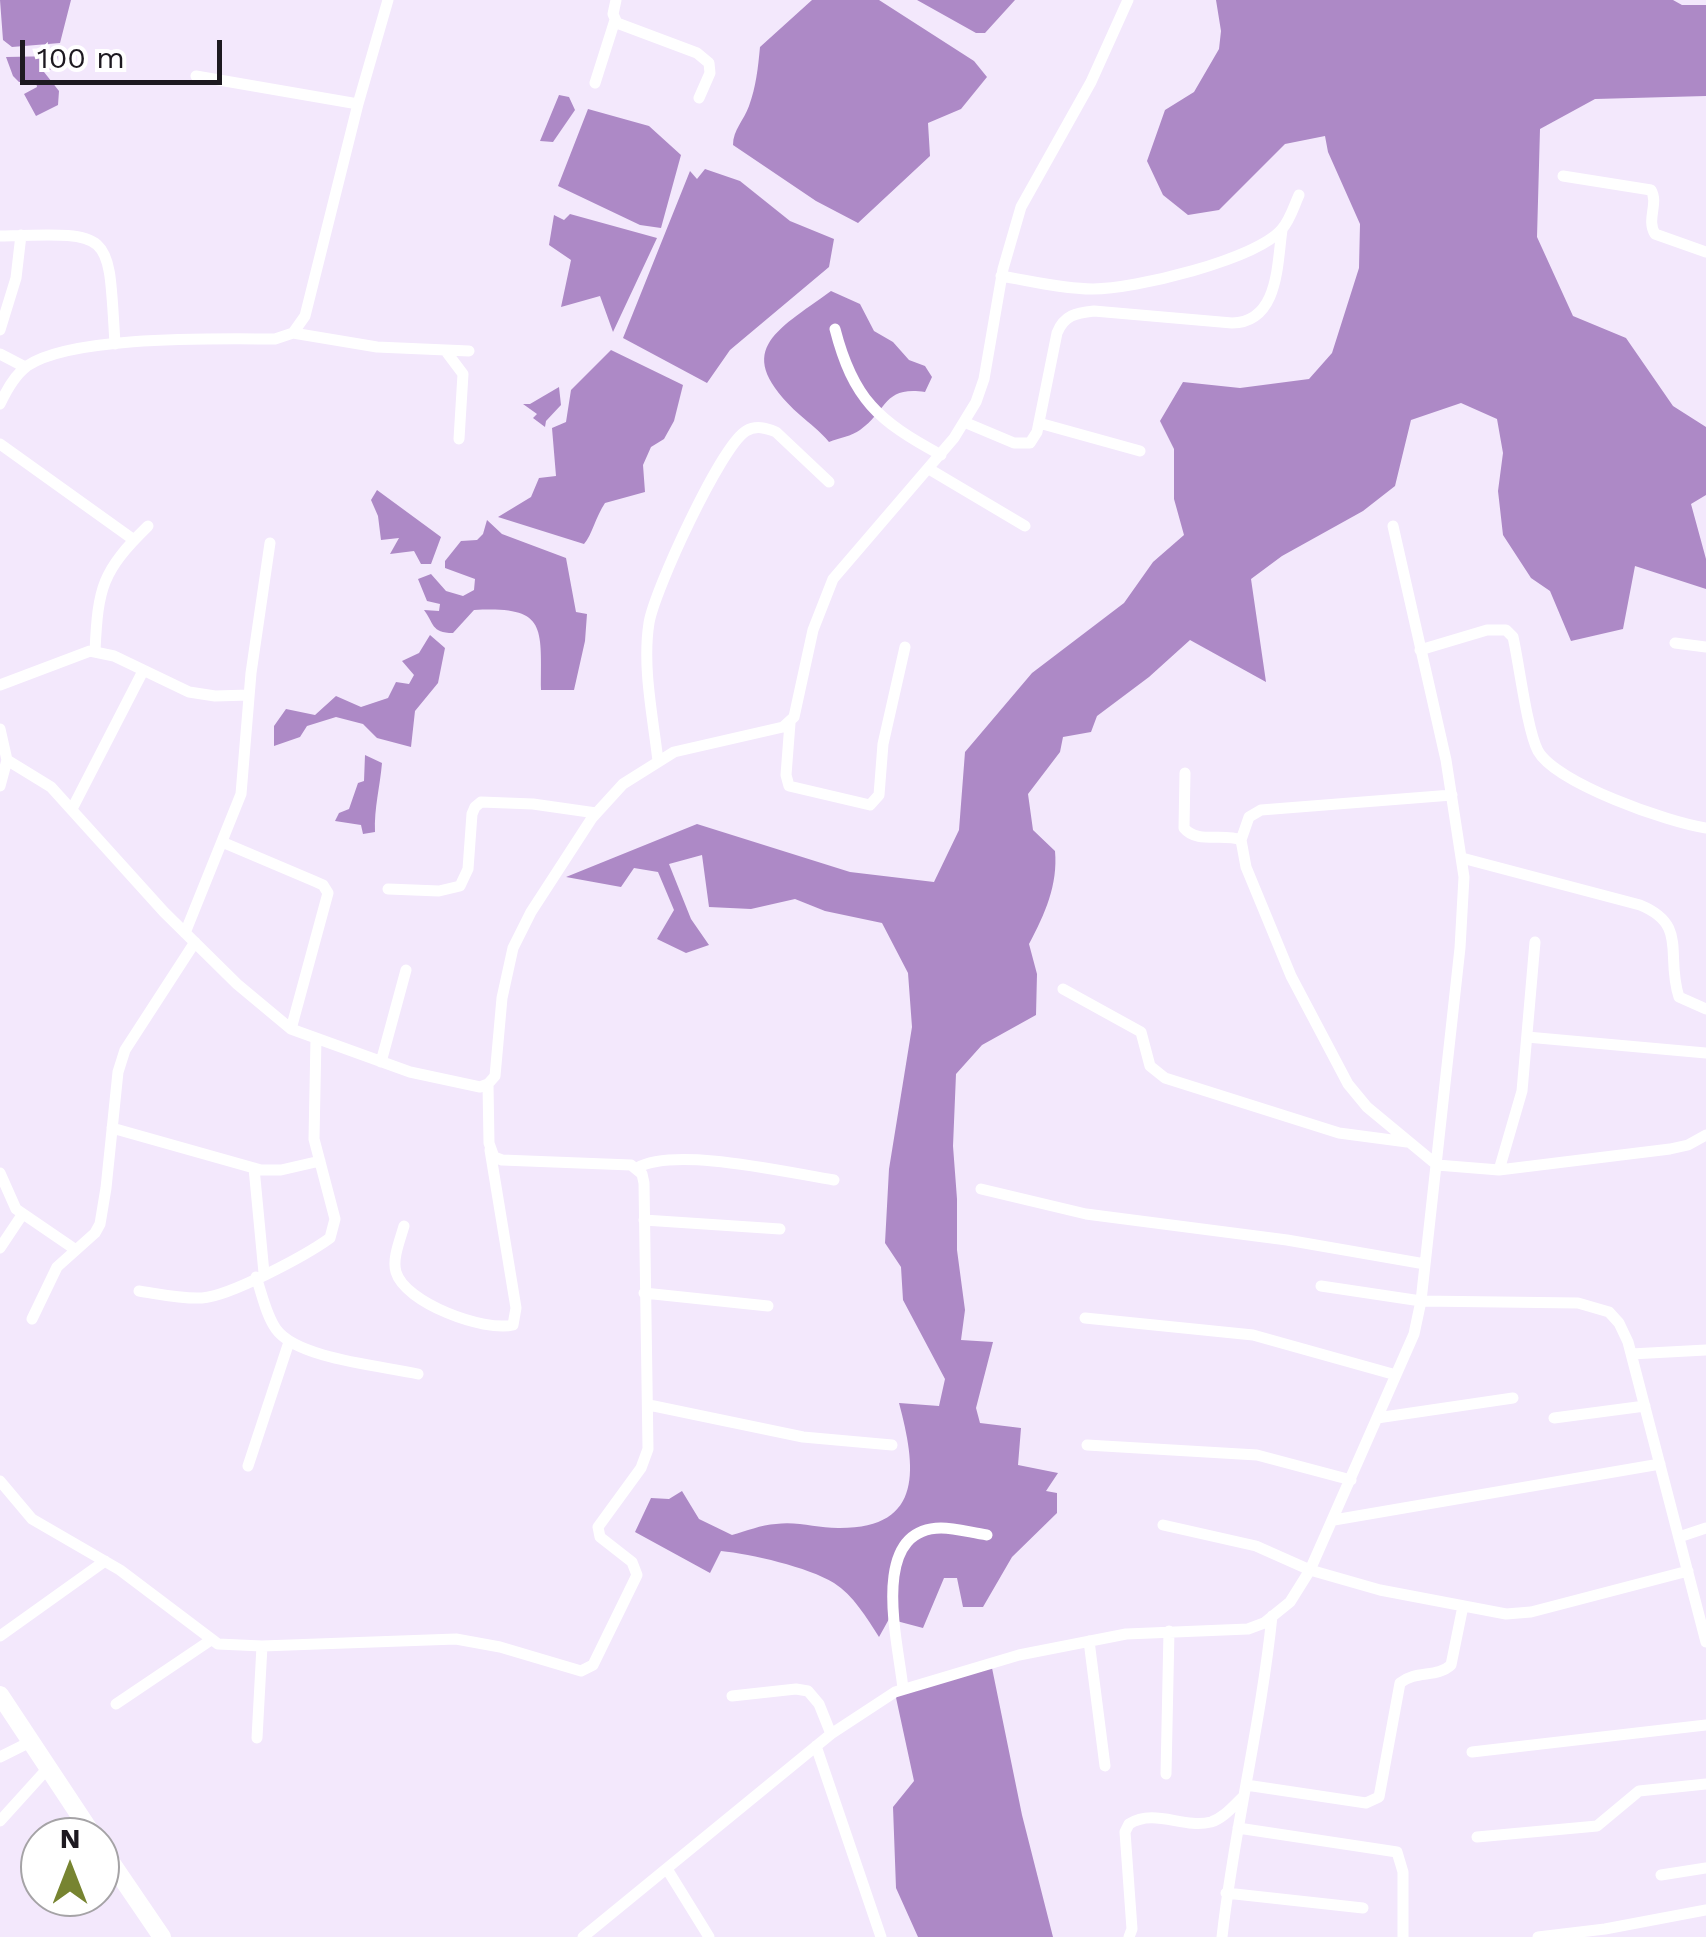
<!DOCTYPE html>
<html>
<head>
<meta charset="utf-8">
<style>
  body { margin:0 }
  #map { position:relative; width:1706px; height:1937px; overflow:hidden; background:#f3e8fc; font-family:"Work Sans",sans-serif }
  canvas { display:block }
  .north { position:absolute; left:20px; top:1817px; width:100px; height:100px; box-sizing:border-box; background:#fff; border:2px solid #a5a3a6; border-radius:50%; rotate:0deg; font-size:28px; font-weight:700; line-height:40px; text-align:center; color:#1d1920 }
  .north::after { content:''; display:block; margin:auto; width:35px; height:45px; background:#778431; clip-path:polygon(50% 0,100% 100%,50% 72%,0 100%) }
  .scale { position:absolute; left:20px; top:40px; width:202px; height:45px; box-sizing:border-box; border:5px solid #1d1920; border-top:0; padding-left:12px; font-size:30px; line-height:35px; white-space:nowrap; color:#1d1920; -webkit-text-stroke:8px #fff; paint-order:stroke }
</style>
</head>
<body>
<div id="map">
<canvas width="1706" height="1937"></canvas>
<div class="north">N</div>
<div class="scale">100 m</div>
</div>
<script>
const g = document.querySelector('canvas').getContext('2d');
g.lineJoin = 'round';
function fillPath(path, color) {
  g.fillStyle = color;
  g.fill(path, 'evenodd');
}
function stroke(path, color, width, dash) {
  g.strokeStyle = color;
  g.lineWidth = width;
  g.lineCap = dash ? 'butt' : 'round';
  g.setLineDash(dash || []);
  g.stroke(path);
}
const water = new Path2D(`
  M 0,0 L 71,0 L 60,43 L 12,47 L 3,40 Z
  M 812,0 L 879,0 L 974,61 L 987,77 L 961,109 L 928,123 L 930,156 L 858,223 L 816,201 L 733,145 C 733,130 744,120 749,106 C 756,87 758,68 760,47 Z
  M 917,0 L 1015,0 L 985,33 L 976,33 Z
  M 1216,0 L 1673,0 L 1682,5 L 1706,5 L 1706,96 L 1595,99 L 1540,129 L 1537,237 L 1573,316 L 1626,338 L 1673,406 L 1706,427 L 1706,495 L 1691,504 L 1706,559 L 1706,589 L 1635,566 L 1623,629 L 1571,641 L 1550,591 L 1531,578 L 1503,535 L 1498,491 L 1503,453 L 1497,419 L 1461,403 L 1411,420 L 1395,486 L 1363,511 L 1282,556 L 1251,579 L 1266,682 L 1190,640 L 1149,677 L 1097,716 L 1091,732 L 1063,737 L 1060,752 L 1028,794 L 1033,830 L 1055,851 C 1058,885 1045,914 1029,944 L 1037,974 L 1036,1015 L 982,1045 L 956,1074 L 953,1146 L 957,1199 L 957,1250 L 965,1310 L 961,1340 L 993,1342 L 976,1408 L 980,1423 L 1021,1428 L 1018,1465 L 1058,1473 L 1046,1491 L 1057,1493 L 1057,1513 L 1012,1557 L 983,1607 L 963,1607 L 957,1578 L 944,1578 L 923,1628 L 889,1619 L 879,1637 C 867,1618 853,1595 834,1583 C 808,1567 751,1554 721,1551 L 710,1573 L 635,1532 L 651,1498 L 669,1499 L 682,1491 L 699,1519 L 732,1535 C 746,1531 761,1525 776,1524 C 797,1521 817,1528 838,1528 C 925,1529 916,1467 899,1403 L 939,1406 L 945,1379 L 903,1300 L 901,1267 L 885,1243 L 889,1169 L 912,1027 L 908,973 L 882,923 L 825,911 L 795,899 L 751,909 L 709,907 L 702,855 L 669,864 L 691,919 L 709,945 L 686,953 L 657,939 L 674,910 L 658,872 L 634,868 L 621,887 L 566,877 L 697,824 L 850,872 L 934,882 L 959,830 L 965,752 L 1032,673 L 1124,603 L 1153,562 L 1184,535 L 1174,499 L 1174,449 L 1160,421 L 1183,382 L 1240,388 L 1309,379 L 1332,353 L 1359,268 L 1360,224 L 1328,152 L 1325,136 L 1285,144 L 1219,210 L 1188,215 L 1163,195 L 1147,161 L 1165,110 L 1194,92 L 1219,49 L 1221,31 Z
  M 58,56 L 55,68 L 44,72 L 59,91 L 58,105 L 36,116 L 24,94 L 37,87 L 36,82 L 19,82 L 13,76 L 6,57 Z
  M 559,95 L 569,97 L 575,110 L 553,142 L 540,141 Z
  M 588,109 L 649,126 L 681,155 L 661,228 L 640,225 L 558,186 Z
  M 705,169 L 740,181 L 790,221 L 834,239 L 829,267 L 730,350 L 707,383 L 623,338 L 690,171 L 697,179 Z
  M 570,214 L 657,238 L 613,332 L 600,296 L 561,307 L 571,260 L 549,245 L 554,215 L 564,220 Z
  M 831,291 L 860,304 L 874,331 L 893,342 L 909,360 L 925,366 L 932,377 L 925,392 C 883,386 888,410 860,430 C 852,436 839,438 829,442 C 820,431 810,424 800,415 C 730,351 775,332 831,291 Z
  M 611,350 L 683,385 L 674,421 L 664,439 L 651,447 L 643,465 L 645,492 L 605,503 C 596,516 592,535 584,544 L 498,517 L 531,497 L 539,478 L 556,476 L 552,428 L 566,422 L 571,390 Z
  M 559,387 L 561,405 L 546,421 L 545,427 L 533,418 L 537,414 L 523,404 L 530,404 Z
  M 377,490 L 441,537 L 431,564 L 421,564 L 414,551 L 390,554 L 399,538 L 381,540 L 378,516 L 371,500 Z
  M 487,520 L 502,534 L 566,558 L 576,612 L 587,614 L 585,641 L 574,690 L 541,690 C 541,626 547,606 474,610 L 453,633 C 431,633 434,623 424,610 L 439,611 L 440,604 L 427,601 L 418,579 L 431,574 L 446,591 L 463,596 L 474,590 L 475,579 L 445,568 L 445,561 L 461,541 L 477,540 L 483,534 Z
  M 430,635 L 445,648 L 438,683 L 415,711 L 411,747 L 377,738 L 363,724 L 336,717 L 307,726 L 300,737 L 274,746 L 274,726 L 286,709 L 315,715 L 336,696 L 361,707 L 388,698 L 396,682 L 409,684 L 414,675 L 402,661 L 419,653 Z
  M 365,755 L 382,763 C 380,787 374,808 375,832 L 363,834 L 361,825 L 335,821 L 339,813 L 349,809 L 358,783 L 364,781 Z
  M 991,1663 L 1022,1815 L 1053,1937 L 918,1937 L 896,1888 L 893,1807 L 914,1781 L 895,1693 Z`);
const street = new Path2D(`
  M 616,0 L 613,14 L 617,23 L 697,53 L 709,63 L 710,73 L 699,98
  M 196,76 L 358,104
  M 595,83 L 615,20
  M 1563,176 L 1651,190 C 1659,204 1646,219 1655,234 L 1706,252
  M 0,236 C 115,233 108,229 115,344
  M 1001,276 C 1031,281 1063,289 1093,289 C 1134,289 1256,260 1282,229 C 1290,220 1294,206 1299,195
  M 835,329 C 853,399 878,421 941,455
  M 0,330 L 16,278 L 21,235
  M 293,333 L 377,347 L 469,351
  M 445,350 L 463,374 L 459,439
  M 0,354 L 25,367
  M 0,404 C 6,391 15,375 27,366 C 73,335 217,339 275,339 L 293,333 L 305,316 L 358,104 L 388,0
  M 964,422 L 1014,443 L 1030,443 L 1037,432 L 1057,333 C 1064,315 1076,313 1094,311 L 1232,323 C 1279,322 1277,264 1282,230
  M 1039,423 L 1140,451
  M 0,444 L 134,540
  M 929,469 L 1025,526
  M 1675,643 L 1706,647
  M 1420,650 L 1487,630 L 1506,630 L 1513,637 C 1519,663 1527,730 1538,751 C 1556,783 1669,823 1706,828
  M 95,651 C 98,587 102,571 148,526
  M 0,685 L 90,651 L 114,656 L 189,692 L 215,696 L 249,695
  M 790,723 L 786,775 L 789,786 L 870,805 L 879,795 L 883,744 L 905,647
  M 0,729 L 7,760 L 0,786
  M 7,760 L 51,787 L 164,912 L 237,984 L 291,1029 L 410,1072 L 480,1087 L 488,1084 L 495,1076 L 502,998 L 513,948 L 531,912 L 592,818 L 623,784 L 674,752 L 783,727 L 794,717 L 813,630 L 833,579 L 954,438 L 976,402 L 984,379 L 1003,269 L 1021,207 L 1091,82 L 1128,0
  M 658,761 C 653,717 642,667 649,623 C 654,591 721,446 746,431 C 756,425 766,428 776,432 L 829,482
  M 1185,773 L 1184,828 C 1197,844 1223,833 1241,840 L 1246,867 L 1291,976 L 1348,1084 L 1367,1107 L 1437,1165 L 1499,1170 L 1670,1149 L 1688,1145 L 1706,1135
  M 72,809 L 143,671
  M 1241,840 L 1249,817 L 1261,810 L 1452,795
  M 222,842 L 314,881 L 323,885 L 328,893 L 291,1029
  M 1462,858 L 1640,905 C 1689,925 1665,955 1679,997 L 1706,1009
  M 388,889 L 439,891 L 460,886 L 468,869 L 472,814 L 475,807 L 481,802 L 533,804 L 596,813
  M 185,933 L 241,794 L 251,673 L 270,543
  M 1063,989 L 1141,1032 L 1150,1066 L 1165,1078 L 1339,1133 L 1407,1142
  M 1527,1037 L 1706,1053
  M 381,1062 L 406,970
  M 112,1128 L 261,1170 L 281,1170 L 320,1161
  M 254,1168 L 264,1273
  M 637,1168 C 675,1146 789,1173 834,1180
  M 1499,1170 L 1522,1091 L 1535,942
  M 0,1173 L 16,1209 L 76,1250
  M 981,1189 L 1086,1214 L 1287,1240 L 1425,1264
  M 644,1220 L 780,1229
  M 404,1226 C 400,1240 392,1259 396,1272 C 405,1303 484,1332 513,1325 L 516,1308 L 490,1150
  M 0,1248 L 22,1215
  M 256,1277 C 262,1294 266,1315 276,1329 C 297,1359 383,1366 418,1374
  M 1321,1286 L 1421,1301 L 1578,1303 L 1609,1312 L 1619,1323 L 1628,1342 L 1706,1642
  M 139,1291 C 159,1294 181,1299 202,1298 C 230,1296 305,1256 330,1238 L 335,1219 L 314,1139 L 316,1038
  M 644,1293 L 768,1306
  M 1085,1318 L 1253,1335 L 1396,1375
  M 32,1319 L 57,1267 L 95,1233 L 100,1224 L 106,1188 L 118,1072 L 125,1050 L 195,942
  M 1631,1354 L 1706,1350
  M 649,1405 L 803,1437 L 892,1445
  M 1377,1418 L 1513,1398
  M 1554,1418 L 1645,1406
  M 1087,1445 L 1257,1455 L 1351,1480
  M 248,1466 L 289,1342
  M 0,1481 L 32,1519 L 120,1570 L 218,1644 L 262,1646 L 456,1639 L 500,1647 L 581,1671 L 593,1665 L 637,1575 L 632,1562 L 600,1537 L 598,1527 L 641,1468 L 648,1449 L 644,1183 L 642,1174 L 631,1165 L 502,1160 L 494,1157 L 489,1143 L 488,1084
  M 1334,1520 L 1660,1464
  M 1163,1525 L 1256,1546 L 1310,1570 L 1380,1590 L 1506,1614 L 1531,1612 L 1688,1571
  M 1679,1537 L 1706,1528
  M 0,1636 L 105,1561
  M 1089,1641 L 1105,1766
  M 903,1689 C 899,1645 867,1529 941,1528 C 956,1528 972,1533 987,1535
  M 732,1696 L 796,1689 L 808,1691 L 819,1704 L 831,1734
  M 116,1704 L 211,1640
  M 257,1738 L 262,1646
  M 816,1746 L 881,1937
  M 1472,1752 L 1706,1725
  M 0,1757 L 30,1742
  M 1166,1774 L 1169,1631
  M 1246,1785 L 1366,1803 L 1379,1797 L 1400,1683 C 1416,1670 1437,1678 1451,1665 L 1463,1606
  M 0,1821 L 48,1768
  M 1238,1828 L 1397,1852 L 1403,1872 L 1403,1937
  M 1477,1837 L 1597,1826 L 1639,1791 L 1706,1784
  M 667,1869 L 709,1937
  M 1661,1875 L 1706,1868
  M 1226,1893 L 1363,1908
  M 583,1937 L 831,1734 L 895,1692 L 1019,1655 L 1126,1634 L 1248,1629 L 1264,1623 L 1290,1602 L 1310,1570 L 1414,1334 L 1421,1301 L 1460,948 L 1464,877 L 1446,760 L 1393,526
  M 1129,1937 L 1132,1929 L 1125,1832 L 1129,1824 C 1155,1808 1183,1829 1211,1822 C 1224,1818 1234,1805 1244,1796
  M 1222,1937 C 1234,1829 1261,1724 1272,1616
  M 1538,1937 L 1605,1929 L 1706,1910`);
const secondary = new Path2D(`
  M 0,1695 L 94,1837
  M 100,1846 L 162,1937`);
fillPath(water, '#ad89c6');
stroke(street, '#fff', 11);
stroke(secondary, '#fff', 18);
</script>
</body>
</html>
